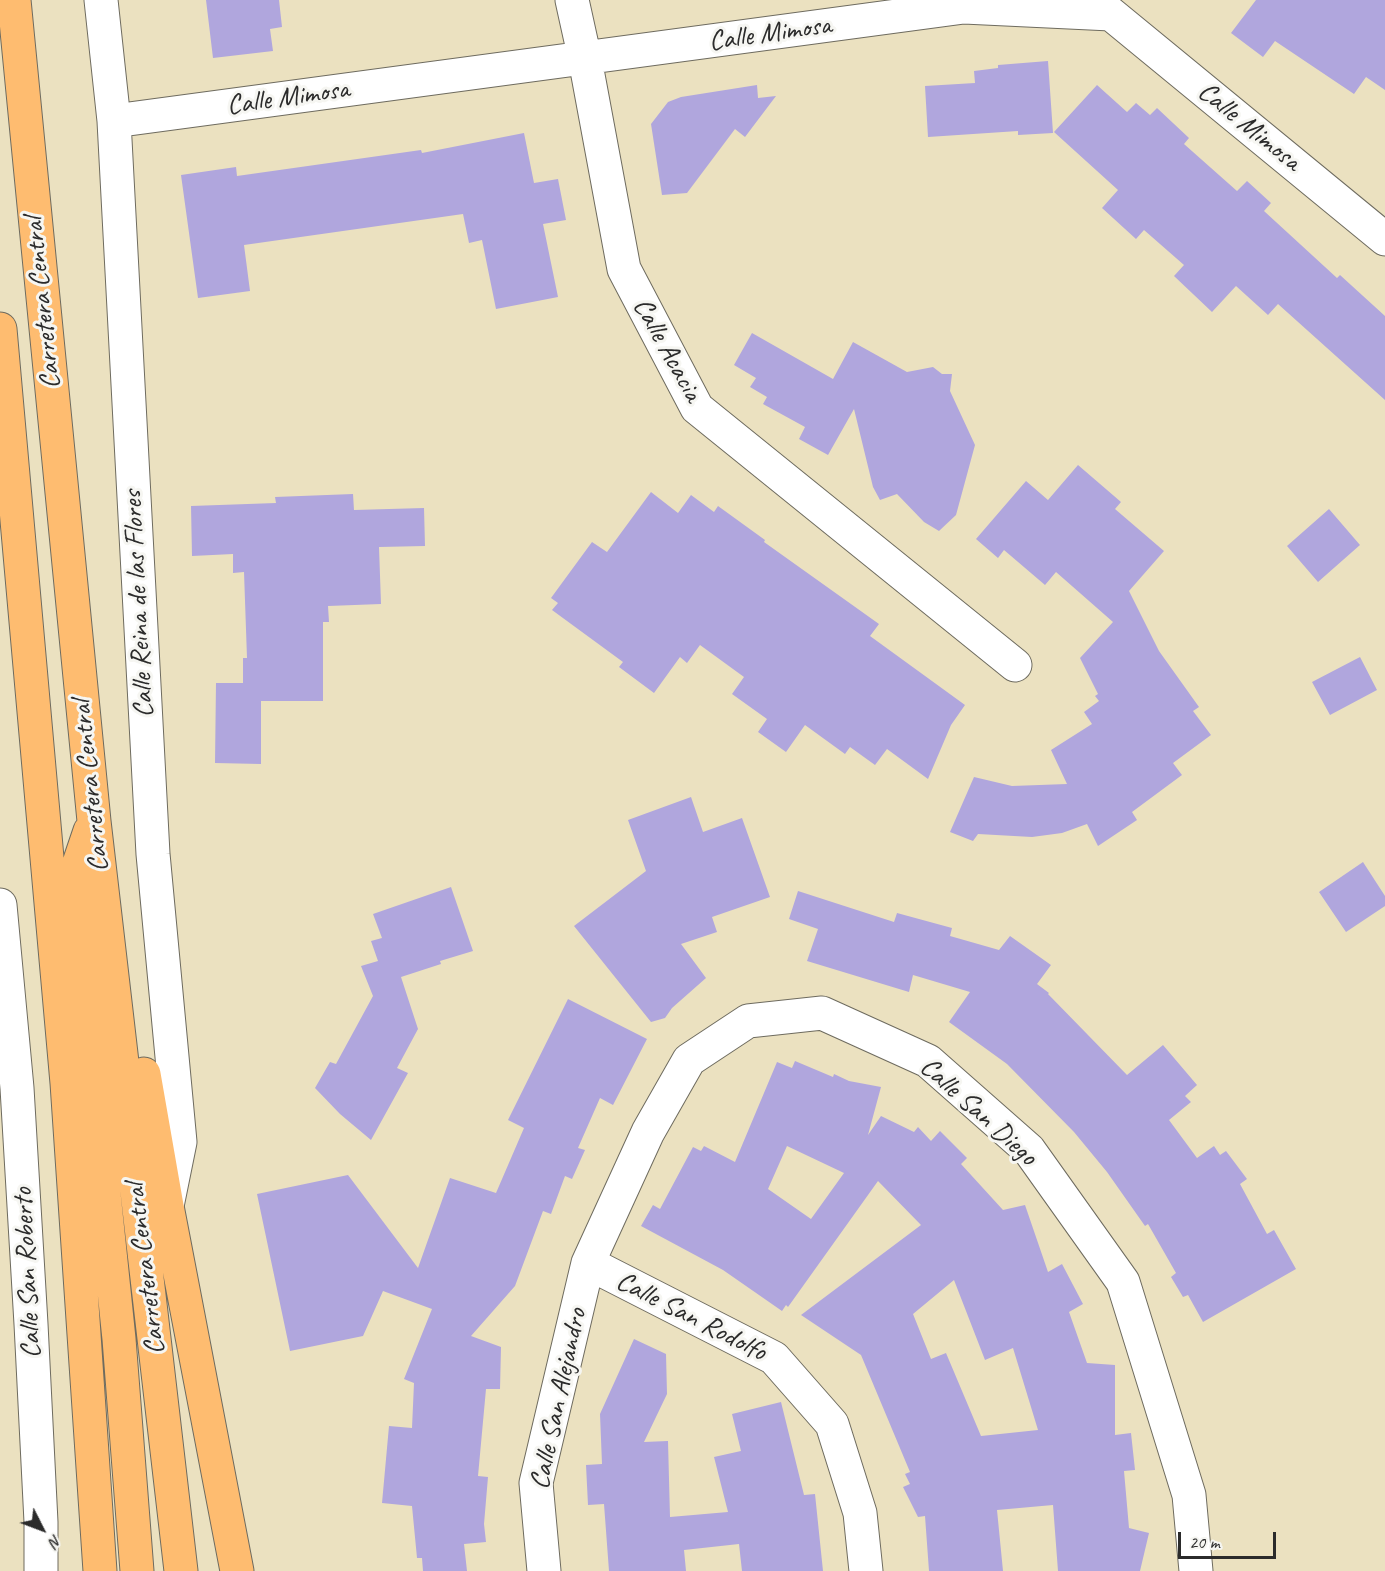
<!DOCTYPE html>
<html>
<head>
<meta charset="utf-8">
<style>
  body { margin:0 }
  #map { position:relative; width:1385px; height:1571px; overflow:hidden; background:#ebe1c0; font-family:Caveat,sans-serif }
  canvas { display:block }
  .north { position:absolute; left:12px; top:1499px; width:60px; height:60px; -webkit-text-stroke:4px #f6f6f2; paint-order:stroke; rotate:132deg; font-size:16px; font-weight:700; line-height:24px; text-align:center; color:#2b2b2b }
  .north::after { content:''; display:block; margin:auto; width:21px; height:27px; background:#2b2b2b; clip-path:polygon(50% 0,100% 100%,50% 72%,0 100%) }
  .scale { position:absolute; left:1178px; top:1532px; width:98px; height:27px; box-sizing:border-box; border:3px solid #2b2b2b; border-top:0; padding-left:8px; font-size:18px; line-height:21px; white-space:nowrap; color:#2b2b2b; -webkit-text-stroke:4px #f6f6f2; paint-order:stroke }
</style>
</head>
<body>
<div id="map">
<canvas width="1385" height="1571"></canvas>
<div class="north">N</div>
<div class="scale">20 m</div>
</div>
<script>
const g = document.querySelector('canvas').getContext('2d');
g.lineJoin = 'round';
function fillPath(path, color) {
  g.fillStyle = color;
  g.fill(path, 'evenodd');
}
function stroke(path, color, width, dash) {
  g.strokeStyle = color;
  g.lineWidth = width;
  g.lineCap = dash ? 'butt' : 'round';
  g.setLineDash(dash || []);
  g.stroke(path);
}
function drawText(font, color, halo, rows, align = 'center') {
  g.font = font + ' Caveat,sans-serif';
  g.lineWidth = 6;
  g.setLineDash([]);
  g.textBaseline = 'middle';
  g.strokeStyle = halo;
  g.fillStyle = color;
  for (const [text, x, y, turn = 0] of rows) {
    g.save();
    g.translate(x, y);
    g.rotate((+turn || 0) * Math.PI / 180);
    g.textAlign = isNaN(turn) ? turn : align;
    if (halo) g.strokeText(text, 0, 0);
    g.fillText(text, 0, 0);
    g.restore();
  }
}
const building = new Path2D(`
  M 206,0 L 279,0 L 282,27 L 270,29 L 273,51 L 213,58 Z
  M 1256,0 L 1385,0 L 1385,90 L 1366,77 L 1354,94 L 1275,41 L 1263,57 L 1231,33 Z
  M 1048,61 L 1053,133 L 1018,135 L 1018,131 L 928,137 L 925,86 L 975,83 L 974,71 L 998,68 L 998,65 Z
  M 757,85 L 758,98 L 776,96 L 745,137 L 735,129 L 687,193 L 662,195 L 651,124 L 668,102 L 681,97 Z
  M 1097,85 L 1127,112 L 1136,103 L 1150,115 L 1157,108 L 1189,138 L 1184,144 L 1237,191 L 1247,181 L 1271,203 L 1264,211 L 1337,278 L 1340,275 L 1385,316 L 1385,400 L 1278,304 L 1268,315 L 1236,286 L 1212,312 L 1174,276 L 1184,265 L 1144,230 L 1136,239 L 1102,208 L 1118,190 L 1054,132 Z
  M 524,133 L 534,183 L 558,179 L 566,220 L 543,224 L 558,297 L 496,309 L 482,240 L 469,243 L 463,214 L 244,245 L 250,291 L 198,298 L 181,175 L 236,167 L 237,176 L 421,150 L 422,153 Z
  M 752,333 L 833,379 L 853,342 L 907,372 L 933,367 L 942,374 L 952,374 L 950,391 L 975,445 L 956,515 L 939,531 L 924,522 L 897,494 L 880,500 L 873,487 L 854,409 L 828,455 L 799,439 L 805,427 L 763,404 L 767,397 L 750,387 L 756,378 L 734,365 Z
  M 1078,465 L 1121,502 L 1115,509 L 1164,551 L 1129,591 L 1159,651 L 1199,707 L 1193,711 L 1211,735 L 1173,763 L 1182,775 L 1132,812 L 1137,820 L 1098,846 L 1087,824 L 1062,833 L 1032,837 L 978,834 L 973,841 L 950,832 L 974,777 L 1012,786 L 1067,784 L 1051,750 L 1092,724 L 1084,712 L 1099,701 L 1095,696 L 1098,694 L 1080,658 L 1113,622 L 1056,572 L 1045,585 L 1004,550 L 998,558 L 976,539 L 1026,481 L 1048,500 Z
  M 651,492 L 678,513 L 691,495 L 714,512 L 718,506 L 765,540 L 764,542 L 879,624 L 870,636 L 965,705 L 951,725 L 928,779 L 887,749 L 875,765 L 850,747 L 845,754 L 805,725 L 786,752 L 758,732 L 767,719 L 732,694 L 744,677 L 700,645 L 687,663 L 680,657 L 654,693 L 619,667 L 623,662 L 552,610 L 558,603 L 551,598 L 592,542 L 607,552 Z
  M 353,494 L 354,510 L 424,508 L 425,546 L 379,547 L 381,604 L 328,606 L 329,622 L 323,622 L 323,701 L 261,701 L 261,764 L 215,763 L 216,683 L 243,683 L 243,658 L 247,658 L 244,572 L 233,573 L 233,554 L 192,556 L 191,506 L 276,503 L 275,497 Z
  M 1329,509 L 1360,545 L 1318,582 L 1287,546 Z
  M 1360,657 L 1377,690 L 1330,715 L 1312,682 Z
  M 691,797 L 703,832 L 742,818 L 770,897 L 712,917 L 717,932 L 681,944 L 706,978 L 672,1008 L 665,1018 L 651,1022 L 574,926 L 646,871 L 628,820 Z
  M 1363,862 L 1385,896 L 1385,906 L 1346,932 L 1319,892 Z
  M 451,887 L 473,951 L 440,961 L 441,964 L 401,977 L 418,1029 L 397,1068 L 408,1073 L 371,1140 L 340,1114 L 315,1088 L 330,1062 L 336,1064 L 373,996 L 361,966 L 378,961 L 371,941 L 382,938 L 373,914 Z
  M 798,891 L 894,922 L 897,913 L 952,928 L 950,936 L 999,950 L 1010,936 L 1051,965 L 1037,984 L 1049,993 L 1048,994 L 1127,1075 L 1163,1045 L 1197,1085 L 1185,1096 L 1191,1102 L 1169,1120 L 1197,1158 L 1214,1146 L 1220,1155 L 1226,1151 L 1247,1179 L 1240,1184 L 1267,1234 L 1274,1230 L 1296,1269 L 1203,1322 L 1188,1295 L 1183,1297 L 1171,1277 L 1176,1273 L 1148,1224 L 1145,1226 L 1107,1172 L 1074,1132 L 1007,1064 L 949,1022 L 970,992 L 913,975 L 909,992 L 807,961 L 818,929 L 789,919 Z
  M 568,999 L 647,1039 L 613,1105 L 600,1098 L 578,1148 L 585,1150 L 572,1179 L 565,1176 L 551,1214 L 543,1211 L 515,1286 L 471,1336 L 501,1347 L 500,1389 L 486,1389 L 478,1476 L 488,1477 L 484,1524 L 486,1542 L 464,1544 L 467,1571 L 423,1571 L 422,1558 L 417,1558 L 412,1506 L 382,1503 L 389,1426 L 412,1428 L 414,1383 L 404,1379 L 432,1309 L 383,1291 L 363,1336 L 290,1351 L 257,1194 L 348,1175 L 418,1268 L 450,1178 L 496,1193 L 524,1128 L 508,1120 Z
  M 795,1061 L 833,1077 L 834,1074 L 849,1081 L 881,1087 L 868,1135 L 881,1116 L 914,1132 L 918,1127 L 931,1141 L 940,1131 L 967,1158 L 961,1164 L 1003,1210 L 1025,1205 L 1048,1272 L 1062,1264 L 1083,1304 L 1069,1312 L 1087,1363 L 1115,1365 L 1115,1435 L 1131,1433 L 1135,1470 L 1124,1471 L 1129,1528 L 1149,1533 L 1140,1571 L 1058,1571 L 1053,1505 L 997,1510 L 1003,1571 L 929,1571 L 925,1516 L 918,1517 L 903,1487 L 910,1484 L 905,1474 L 910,1472 L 861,1355 L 801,1315 L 921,1225 L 878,1181 L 788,1307 L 786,1305 L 782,1311 L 723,1270 L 641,1226 L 653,1205 L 660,1209 L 693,1147 L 701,1151 L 704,1146 L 735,1162 L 777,1062 L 792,1068 ZM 787,1146 L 844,1173 L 811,1219 L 768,1189 ZM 954,1280 L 985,1360 L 1013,1348 L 1038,1430 L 981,1436 L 946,1353 L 931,1359 L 913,1314 Z
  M 634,1339 L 666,1354 L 667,1394 L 644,1442 L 668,1441 L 670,1517 L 728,1512 L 714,1457 L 741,1451 L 732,1414 L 781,1402 L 804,1495 L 815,1494 L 823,1571 L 742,1571 L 739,1544 L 684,1550 L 686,1571 L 609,1571 L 604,1504 L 588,1505 L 586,1465 L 602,1464 L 600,1414 Z`);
const minor = new Path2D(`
  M 101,0 L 114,121 L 153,854 L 180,1142 L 167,1206
  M 572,0 L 585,59 L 624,269 L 697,408 L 1015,665
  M 114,121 L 964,7 L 1111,14 L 1385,239
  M 0,905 L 17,1088 L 31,1324 L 41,1522 L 41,1571
  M 588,1263 L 774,1358 L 832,1424 L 860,1513 L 866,1571
  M 544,1571 L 536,1483 L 588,1263 L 648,1132 L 689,1060 L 748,1021 L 822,1013 L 928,1061 L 1029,1150 L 1123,1282 L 1189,1495 L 1196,1571`);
const highway = new Path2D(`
  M 14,0 L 94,821 L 181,1571
  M 0,329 L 67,1083 L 100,1571
  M 90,831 L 72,884 L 119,1339 L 137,1571
  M 144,1074 L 167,1206 L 237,1571`);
const streetNames = [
  ["Calle Mimosa",770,34,-8],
  ["Calle Mimosa",288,98,-8],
  ["Calle Mimosa",1249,127,39],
  ["Carretera Central",43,303,-96],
  ["Calle Acacia",667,350,61],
  ["Calle Reina de las Flores",139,604,-93],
  ["Carretera Central",91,786,-96],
  ["Calle San Diego",978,1112,42],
  ["Carretera Central",146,1269,-97],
  ["Calle San Roberto",28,1273,-93],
  ["Calle San Rodolfo",691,1317,27],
  ["Calle San Alejandro",559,1399,-78]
];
fillPath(building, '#b0a6dd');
stroke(minor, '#6e6b5f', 35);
stroke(highway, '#6e6b5f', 35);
stroke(minor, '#fff', 33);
stroke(highway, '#febc70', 33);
drawText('28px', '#2b2b2b', '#f6f6f2', streetNames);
</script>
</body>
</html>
